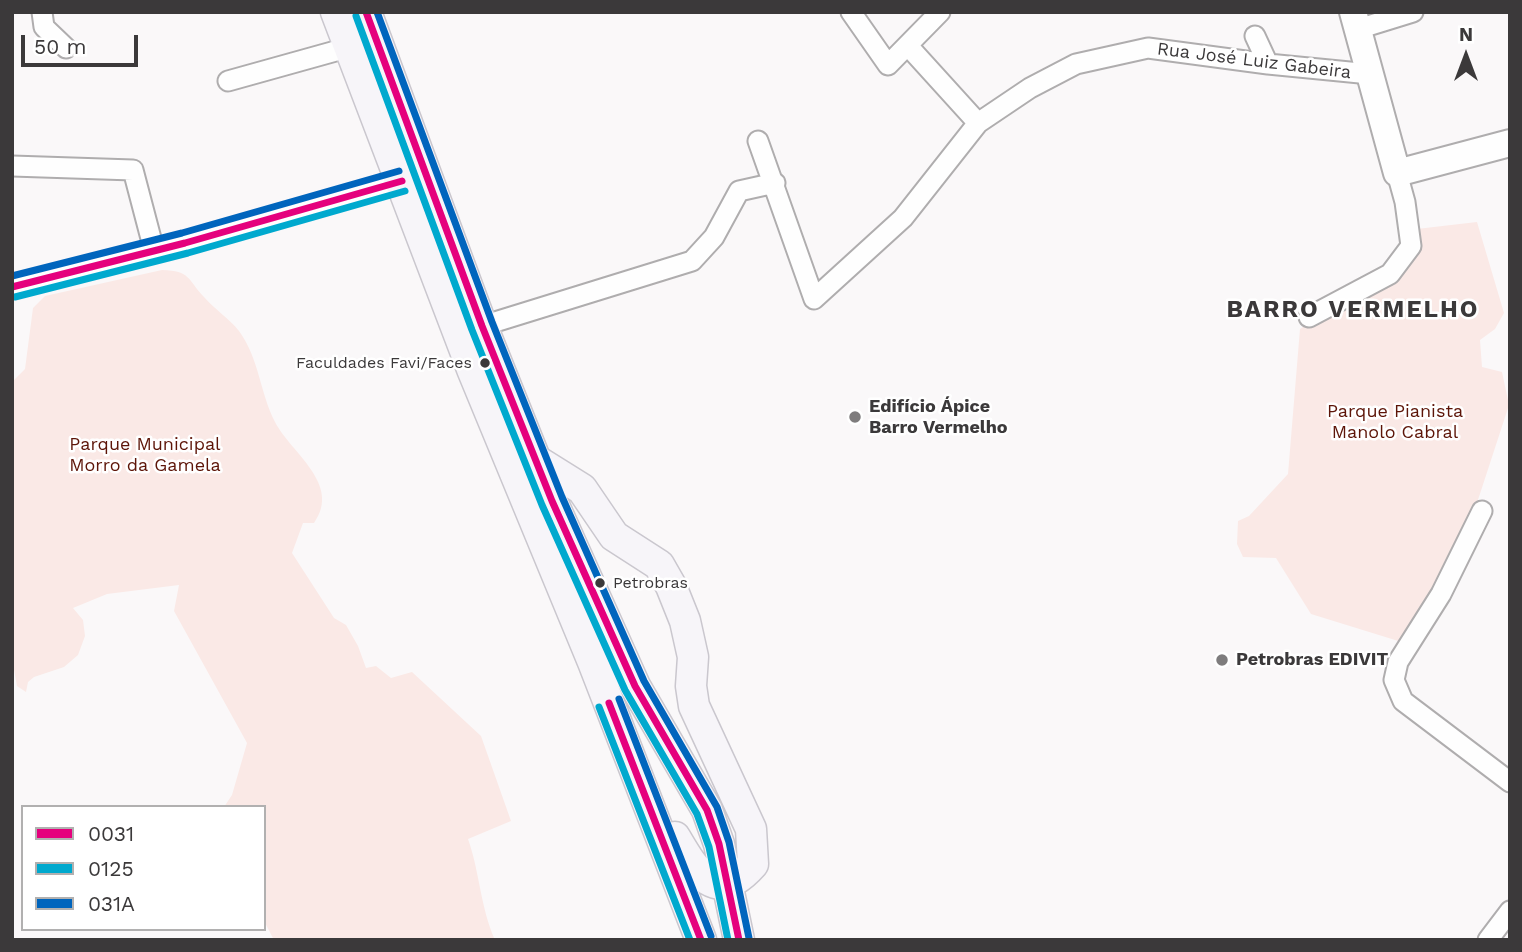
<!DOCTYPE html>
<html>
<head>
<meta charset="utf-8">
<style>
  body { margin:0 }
  #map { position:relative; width:1522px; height:952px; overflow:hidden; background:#faf8f9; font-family:"Work Sans",sans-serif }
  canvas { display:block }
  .frame { position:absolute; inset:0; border:14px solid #3b393a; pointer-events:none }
  .legend { position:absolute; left:21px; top:805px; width:245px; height:126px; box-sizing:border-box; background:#fff; border:2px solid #b1b0b0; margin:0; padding:9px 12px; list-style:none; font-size:21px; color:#3b393a }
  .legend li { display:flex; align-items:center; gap:14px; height:35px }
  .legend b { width:35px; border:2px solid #b1b0b0 }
  .north { position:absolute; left:1431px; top:21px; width:70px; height:70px; -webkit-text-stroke:5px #fff; paint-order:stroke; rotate:0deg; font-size:19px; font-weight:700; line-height:28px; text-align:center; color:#3b393a }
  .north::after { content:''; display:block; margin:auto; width:24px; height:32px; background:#3b393a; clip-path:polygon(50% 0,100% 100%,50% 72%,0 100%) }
  .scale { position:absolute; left:21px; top:35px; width:117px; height:32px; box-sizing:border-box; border:4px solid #3b393a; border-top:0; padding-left:9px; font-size:21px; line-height:24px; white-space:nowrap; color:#3b393a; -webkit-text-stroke:5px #fff; paint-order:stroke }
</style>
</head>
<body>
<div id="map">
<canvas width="1522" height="952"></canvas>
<div class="frame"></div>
<ul class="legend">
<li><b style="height:9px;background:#e5007d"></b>0031</li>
<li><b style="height:9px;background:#00a9ce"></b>0125</li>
<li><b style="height:9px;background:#0065bd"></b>031A</li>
</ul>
<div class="north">N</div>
<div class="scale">50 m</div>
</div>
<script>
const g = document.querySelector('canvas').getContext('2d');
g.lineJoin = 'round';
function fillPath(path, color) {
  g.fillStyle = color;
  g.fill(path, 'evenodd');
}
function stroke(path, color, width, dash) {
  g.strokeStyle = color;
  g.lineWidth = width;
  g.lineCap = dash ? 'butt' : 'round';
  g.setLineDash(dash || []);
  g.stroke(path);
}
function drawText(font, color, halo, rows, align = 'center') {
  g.font = font + ' "Work Sans",sans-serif';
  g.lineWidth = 5;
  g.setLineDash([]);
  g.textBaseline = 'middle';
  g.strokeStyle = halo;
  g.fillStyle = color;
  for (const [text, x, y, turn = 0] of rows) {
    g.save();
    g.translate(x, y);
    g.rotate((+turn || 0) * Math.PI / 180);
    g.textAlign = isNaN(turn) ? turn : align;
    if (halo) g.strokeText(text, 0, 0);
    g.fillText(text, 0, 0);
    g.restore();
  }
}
const green = new Path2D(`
  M 1477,222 L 1504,313 L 1495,329 L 1480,340 L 1482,367 L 1502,372 L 1509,405 L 1475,509 L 1408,644 L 1311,614 L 1276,558 L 1243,557 L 1237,544 L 1238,521 L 1249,516 L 1288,474 L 1300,329 L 1399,260 L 1408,230 Z
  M 162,270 C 191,271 187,279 204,297 C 214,309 229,318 239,331 C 259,358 260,393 275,422 C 291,453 342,484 314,523 L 303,523 L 292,553 L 334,618 L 346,625 L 358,646 L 366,668 L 376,666 L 391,678 L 412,672 L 481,736 L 511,821 L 468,839 C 480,873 480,906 495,940 L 274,940 L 264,921 L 264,807 L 224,807 L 232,795 L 247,743 L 174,611 L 179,585 L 107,594 L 73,608 L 83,620 L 85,636 L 78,655 L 64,667 L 34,677 L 28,682 L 26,692 L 17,686 L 12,659 L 12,382 L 25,369 L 33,308 L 45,296 Z`);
const street = new Path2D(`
  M 42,12 L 44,27 L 66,48
  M 851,12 L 888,65 L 940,12
  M 1358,29 L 1413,12
  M 1255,36 L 1268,64
  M 909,47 L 978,123
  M 228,81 L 350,47
  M 758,141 L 814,299 L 903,218 L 978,123 L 1030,88 L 1076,64 L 1148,48 L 1268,64 L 1370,74
  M 12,166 L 133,170 L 154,250
  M 12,287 L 185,243 L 402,181
  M 1309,317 L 1390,274 L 1411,246 L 1405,202 L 1397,173
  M 482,326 L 692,261 L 714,237 L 739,191 L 775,183
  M 1482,511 L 1441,594 L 1398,662 L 1394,680 L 1403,701 L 1510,782
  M 1488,940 L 1510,911`);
const secondary = new Path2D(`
  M 1353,12 L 1397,173 L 1510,143`);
const primary = new Path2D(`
  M 336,12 L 472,369 L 593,662 L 701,940
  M 366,12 L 482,326 L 552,501 L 635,686 L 707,810 L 719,844 L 739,940
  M 534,459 L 582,489 L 614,536 L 659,565 L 671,586 L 685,621 L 693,657 L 691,686 L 694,706 L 751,829 L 753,864 C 715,907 695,871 675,837`);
const bus1 = new Path2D(`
  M 366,12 L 482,326 L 552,501 L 635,686 L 707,810 L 719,844 L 739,940
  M 12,287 L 185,243 L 402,181
  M 609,703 L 701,940`);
const bus2 = new Path2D(`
  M 356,16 L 472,330 L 542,505 L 625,690 L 697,814 L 709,847 L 728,940
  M 15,297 L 188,253 L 405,191
  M 599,707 L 690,940`);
const bus3 = new Path2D(`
  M 377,12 L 492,322 L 562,497 L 644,681 L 717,807 L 729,842 L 749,938
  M 12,276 L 182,233 L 399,171
  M 619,699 L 711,936`);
const markers = [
  [485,363,6,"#3b393a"],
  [855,417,7,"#7e7c7d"],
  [600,583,6,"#3b393a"],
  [1222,660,7,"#7e7c7d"]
];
const busNames = [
  ["Faculdades Favi/Faces",472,363],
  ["Petrobras",613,583,"left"]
];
const streetNames = [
  ["Rua José Luiz Gabeira",1254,61,7]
];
const poiNames = [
  ["Edifício Ápice",869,407],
  ["Barro Vermelho",869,428],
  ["Petrobras EDIVIT",1236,660]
];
const parkNames = [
  ["Parque Pianista",1395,412],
  ["Manolo Cabral",1395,433],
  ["Parque Municipal",145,445],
  ["Morro da Gamela",145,466]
];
const districtNames = [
  ["BARRO VERMELHO",1353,310]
];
fillPath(green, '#fae9e6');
stroke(street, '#afadae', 23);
stroke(secondary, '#afadae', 30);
stroke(primary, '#cac7ce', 33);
stroke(street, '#fefefe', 19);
stroke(secondary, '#fefefe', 26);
stroke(primary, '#f7f5f9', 30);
stroke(bus1, '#e5007d', 7);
stroke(bus2, '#00a9ce', 7);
stroke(bus3, '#0065bd', 7);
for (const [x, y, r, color] of markers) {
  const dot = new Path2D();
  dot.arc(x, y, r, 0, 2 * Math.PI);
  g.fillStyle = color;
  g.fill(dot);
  stroke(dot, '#fff', 2.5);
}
drawText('16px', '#3b393a', '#fff', busNames, 'right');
drawText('18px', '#3b393a', '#fff', streetNames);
drawText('bold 18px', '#3b393a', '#fff', poiNames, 'left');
drawText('18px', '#5d1508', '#fff', parkNames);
g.letterSpacing = '2px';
drawText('bold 24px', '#3b393a', '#fff', districtNames);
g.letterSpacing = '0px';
</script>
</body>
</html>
